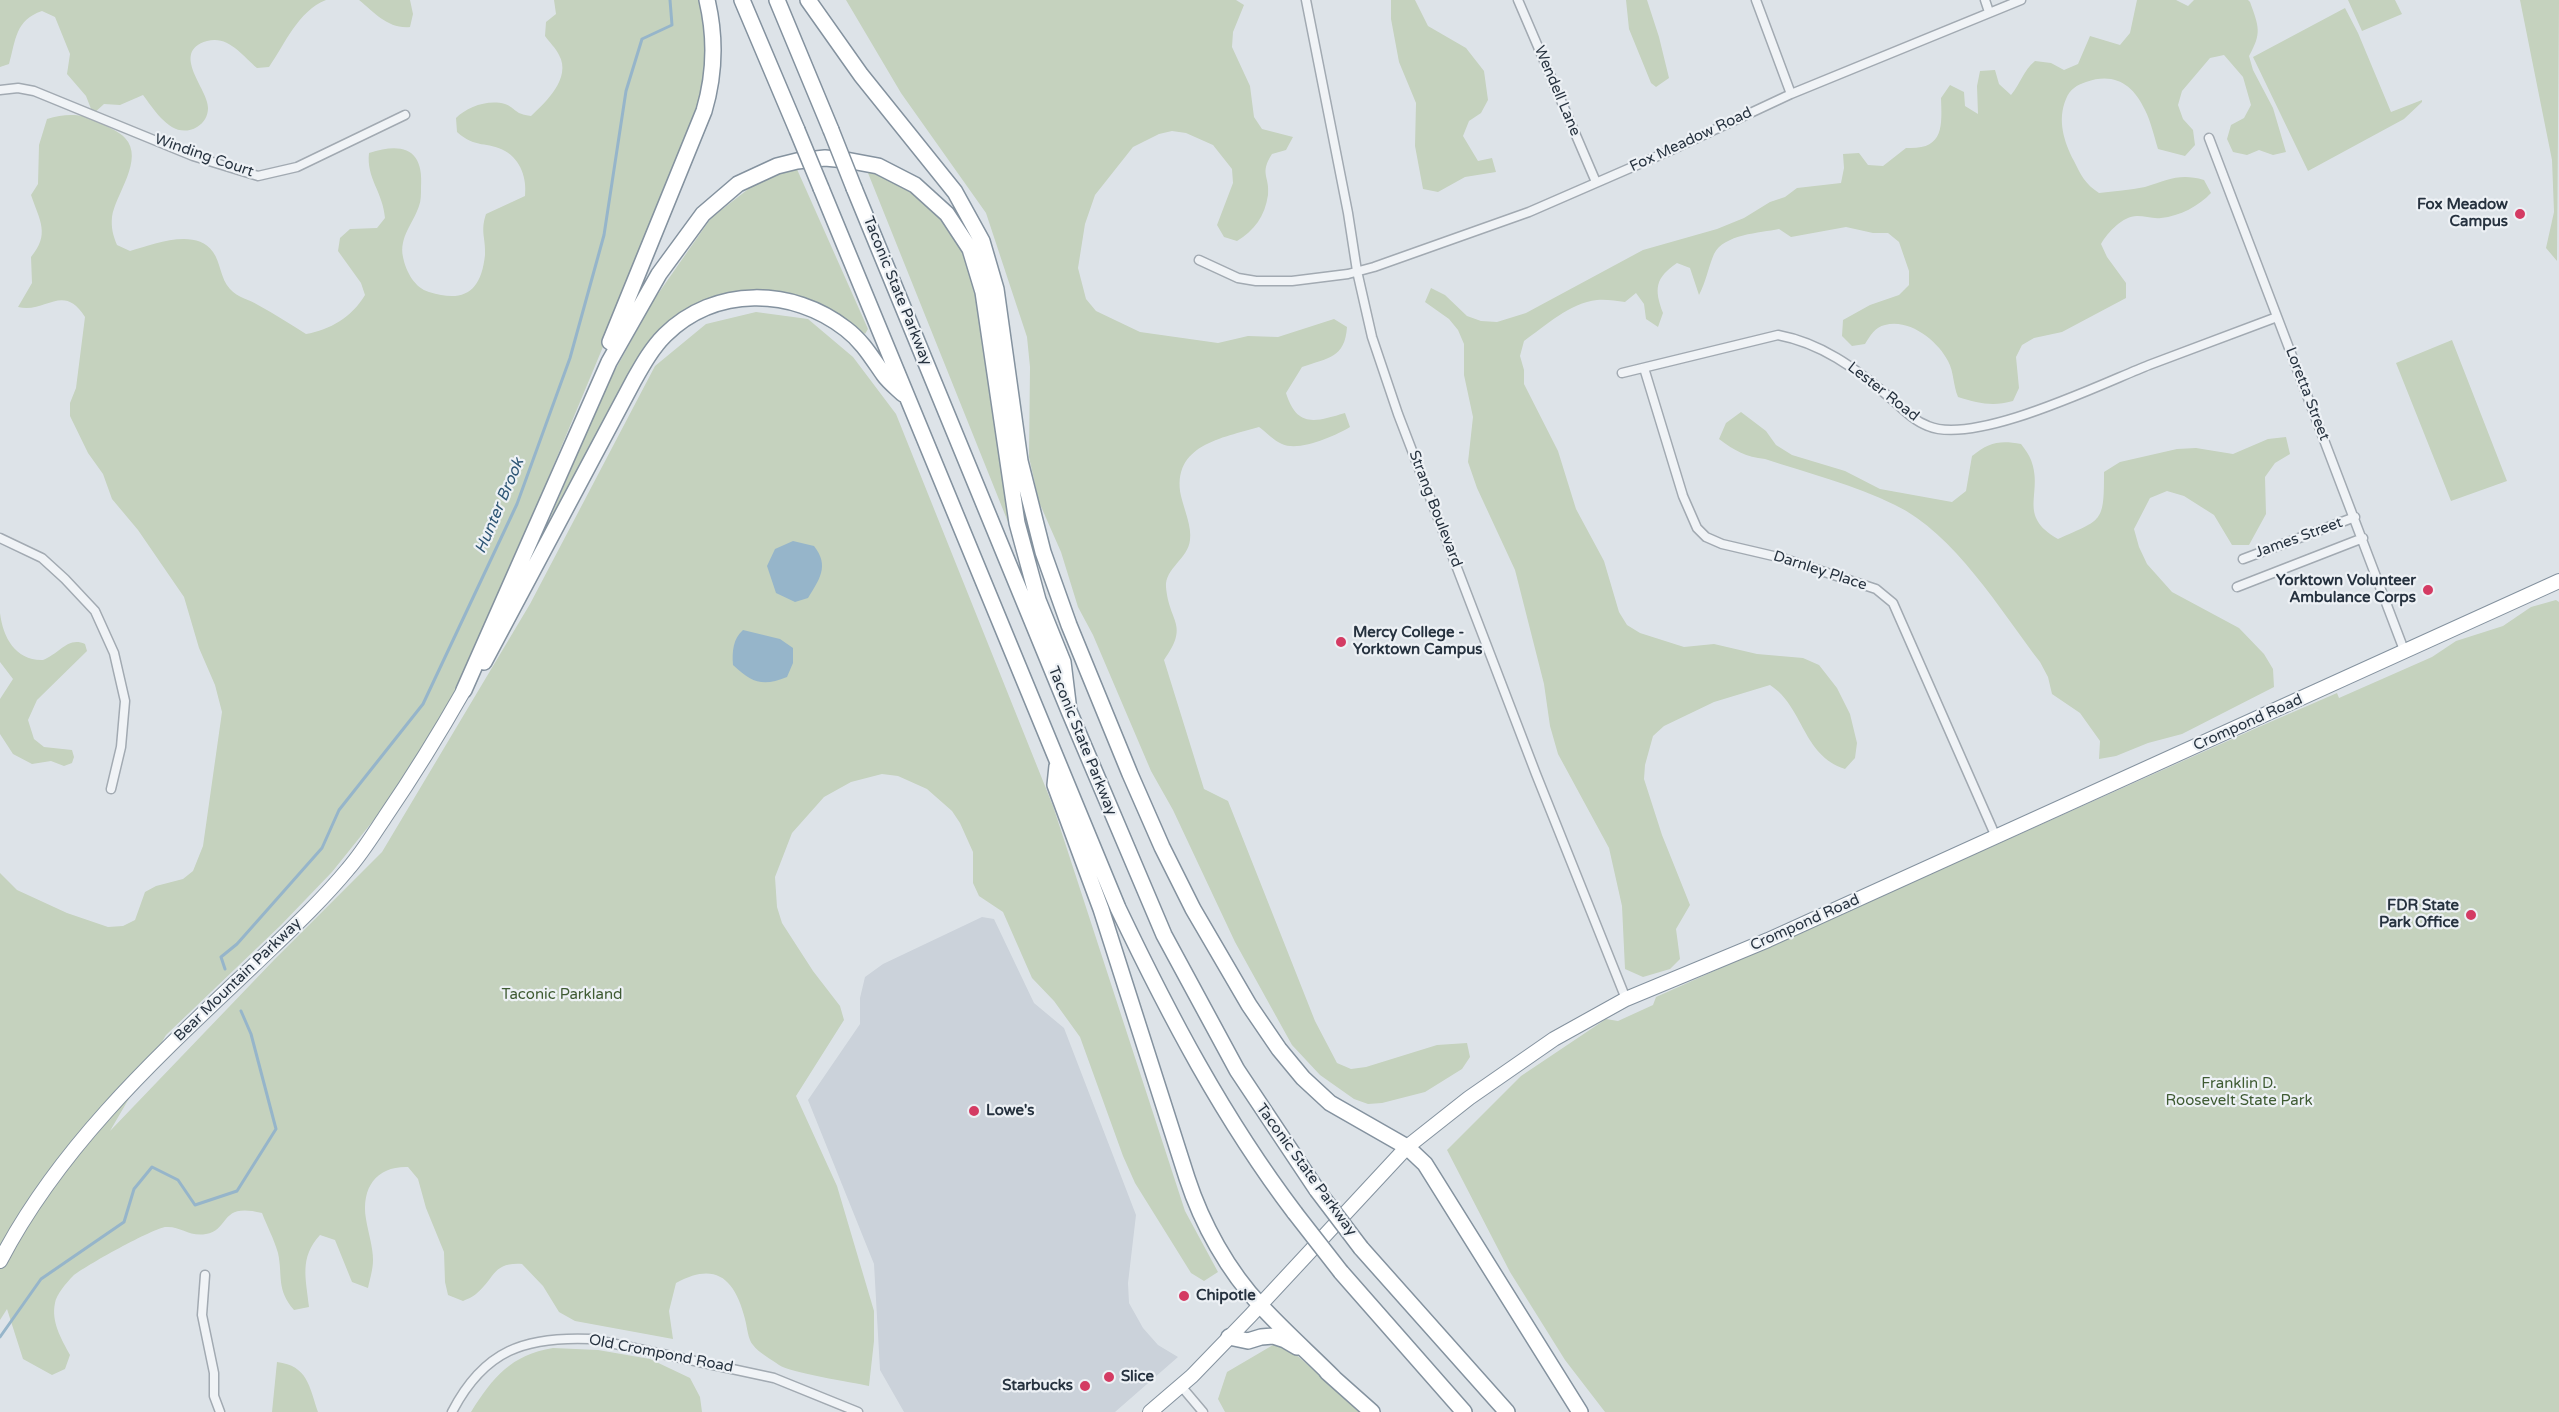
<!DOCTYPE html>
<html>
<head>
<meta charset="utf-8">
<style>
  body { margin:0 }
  canvas { display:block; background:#dde3e8 }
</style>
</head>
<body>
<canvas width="2559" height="1412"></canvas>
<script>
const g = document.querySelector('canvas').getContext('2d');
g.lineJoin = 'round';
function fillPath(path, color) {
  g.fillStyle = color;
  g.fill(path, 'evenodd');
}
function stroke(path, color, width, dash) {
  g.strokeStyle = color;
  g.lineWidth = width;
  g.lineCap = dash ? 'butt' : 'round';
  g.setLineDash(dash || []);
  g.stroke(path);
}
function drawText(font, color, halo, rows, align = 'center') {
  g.font = font + ' "Varela Round",sans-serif';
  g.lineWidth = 4.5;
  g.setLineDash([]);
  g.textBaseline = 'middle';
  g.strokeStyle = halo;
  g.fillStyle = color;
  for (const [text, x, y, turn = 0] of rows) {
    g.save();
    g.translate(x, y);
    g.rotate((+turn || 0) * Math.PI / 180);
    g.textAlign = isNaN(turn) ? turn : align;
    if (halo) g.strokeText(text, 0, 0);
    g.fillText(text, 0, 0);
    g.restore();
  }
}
const built = new Path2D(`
  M 982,917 L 994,919 L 1034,1003 L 1064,1028 L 1136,1215 L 1128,1283 L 1129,1303 L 1143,1328 L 1158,1345 L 1178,1357 L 1115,1412 L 904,1412 L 880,1370 L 874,1264 L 808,1100 L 860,1024 L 860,998 L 865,977 L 883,964 Z`);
const green = new Path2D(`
  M 0,0 L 326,0 C 298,11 285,44 269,67 L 257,68 C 242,55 228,35 207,41 C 169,52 209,90 208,108 C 208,116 204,123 197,127 C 173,141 155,111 143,95 L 120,105 L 104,104 L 93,114 L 86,96 L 67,74 L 70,54 L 55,17 L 42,11 C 15,20 16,40 9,64 L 0,67 Z
  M 359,0 L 410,0 L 413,14 L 410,27 C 388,29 375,13 359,0 Z
  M 554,0 L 702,0 L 707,23 L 705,91 L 683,155 L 507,577 L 462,679 L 440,718 L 389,801 L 332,872 L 281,925 L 166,1035 L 110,1131 L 274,960 L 382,852 L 530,604 L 655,366 L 706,324 L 756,312 L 808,319 L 853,357 L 896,414 L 1053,806 L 1185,1211 L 1218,1272 L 1204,1281 L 1191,1273 L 1135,1183 L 1123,1156 L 1080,1037 L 1054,1001 L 1032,978 L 1003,912 L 979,896 L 973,883 L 973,852 L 960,823 L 952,811 L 927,789 L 898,776 L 882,774 L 851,782 L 824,797 L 792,833 L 775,877 L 777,907 L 782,923 L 813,971 L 840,1006 L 844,1020 L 796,1096 L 837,1186 L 874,1311 L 874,1341 L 869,1386 C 852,1382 790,1373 779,1365 C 771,1359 759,1353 753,1345 C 748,1340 747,1326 745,1319 C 735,1279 716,1261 676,1283 L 669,1311 L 673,1339 L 575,1321 L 559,1312 L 543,1286 L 522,1264 C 492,1262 495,1279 476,1294 C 473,1297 467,1299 463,1301 L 448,1295 L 445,1282 L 444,1252 L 426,1208 L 418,1179 L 408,1167 C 377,1166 361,1187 366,1219 C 368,1232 373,1247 373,1260 C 373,1269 370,1279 368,1288 L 352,1282 L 335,1240 L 320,1235 C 299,1258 306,1278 309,1307 L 294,1310 C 276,1289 283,1277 278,1253 C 274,1239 267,1226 262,1213 C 219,1202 231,1229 206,1234 C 189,1237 181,1226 166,1227 C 155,1227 83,1267 73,1276 C 67,1282 56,1295 55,1303 C 51,1322 61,1338 70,1355 L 65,1369 L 52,1375 L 23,1359 L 7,1309 L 0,1320 L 0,873 L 17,890 L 67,913 L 108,927 L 123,926 L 135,920 L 145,892 L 156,886 L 183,879 L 193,871 L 203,846 L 222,712 L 215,685 L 199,648 L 184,597 L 138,530 L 112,499 L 103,474 L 88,453 L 70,416 L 70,403 L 76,388 L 85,317 C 63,282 46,314 18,307 L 32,283 L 31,257 C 50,234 40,221 31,195 L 38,184 L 39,145 L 47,119 C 66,113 84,113 101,123 C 108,127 120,132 125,138 C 145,159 115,195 112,217 C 111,228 113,235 117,245 L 130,251 C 153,245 195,227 213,252 C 221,263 220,278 230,289 C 238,298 249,299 258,305 C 275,314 290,324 306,334 C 330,330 352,317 365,295 L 361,283 L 338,251 L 340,238 L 350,229 L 377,228 L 385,218 C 383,192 366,178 369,153 C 403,142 424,149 421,188 C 421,194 421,201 419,206 C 413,224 399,237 403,257 C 406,272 415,288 429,292 C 464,303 481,292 485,255 C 486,238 480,232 486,214 L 525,196 C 527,179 521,160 505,151 C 487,141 476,149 457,132 L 456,118 C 467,107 488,99 505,104 C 516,108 514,114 531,116 C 545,103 572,78 559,55 C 556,48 549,42 545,36 L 546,22 L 556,14 Z
  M 846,0 L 1236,0 L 1244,5 L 1233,32 L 1232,47 L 1250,86 L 1254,117 L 1262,129 L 1293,137 L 1286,150 L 1272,154 C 1259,174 1270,176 1268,195 C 1265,216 1254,231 1237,241 L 1224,237 L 1217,225 L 1233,183 L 1232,169 L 1213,145 L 1186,133 L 1172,131 L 1159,134 L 1133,147 L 1095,195 L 1085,224 L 1078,268 L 1086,299 L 1096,311 L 1140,332 L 1218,343 L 1248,336 L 1278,337 L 1334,319 L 1347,327 C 1345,358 1328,358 1302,367 L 1286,393 C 1297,428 1315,422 1345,413 L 1350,427 C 1335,436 1299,452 1282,444 C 1274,441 1266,432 1259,427 C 1222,438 1171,445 1181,496 C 1184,509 1192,527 1190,540 C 1188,559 1165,568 1166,587 C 1169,623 1190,624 1164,660 L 1204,789 L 1228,801 L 1315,1021 L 1337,1063 L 1351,1069 L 1366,1067 L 1437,1045 L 1467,1043 L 1470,1057 L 1462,1069 L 1425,1092 L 1382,1103 L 1368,1104 L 1354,1099 L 1320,1075 L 1292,1045 L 1235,942 L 1173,810 L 1151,771 L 1093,635 L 1078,607 L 1061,552 L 1039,502 L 1029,457 L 1030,367 L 1027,337 L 986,213 L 901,93 Z
  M 1391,0 L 1415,0 L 1428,26 L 1466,48 L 1484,71 L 1488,100 L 1481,113 L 1469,121 L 1463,136 L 1478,161 L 1492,158 L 1496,172 L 1465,177 L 1438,192 L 1423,189 L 1415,146 L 1416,103 L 1399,62 L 1391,19 Z
  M 1626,0 L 1647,0 L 1659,37 L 1669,78 L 1656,87 L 1651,83 L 1629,29 Z
  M 2137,0 L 2176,0 L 2188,6 L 2194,0 L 2248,0 L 2250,2 C 2259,27 2262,33 2249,56 L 2253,70 L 2273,108 L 2286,152 L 2273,155 L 2259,150 L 2247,155 L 2233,152 L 2227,139 L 2231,125 L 2244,118 L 2251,105 L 2243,77 L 2224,55 L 2210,58 L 2182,91 L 2178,105 L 2183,119 L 2193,130 L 2195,145 L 2185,156 L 2158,149 C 2154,136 2151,122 2145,110 C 2133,84 2114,72 2086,82 C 2077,85 2070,89 2066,99 C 2057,120 2064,142 2074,161 C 2081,175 2085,184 2099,193 C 2114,191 2130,190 2145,187 C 2169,180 2179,173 2204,180 L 2211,193 C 2199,206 2180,216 2161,218 C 2153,219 2145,216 2137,216 C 2123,216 2108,232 2101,244 L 2107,257 L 2126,283 L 2126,298 L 2062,332 L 2034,338 L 2022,345 L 2016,357 L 2019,388 L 2013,401 C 1992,407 1978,403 1958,397 C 1953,385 1954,372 1948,361 C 1938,341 1909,318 1885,325 C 1875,327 1870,336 1865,344 L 1852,346 L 1842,336 L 1843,320 L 1870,305 L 1899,295 L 1909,285 L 1909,271 L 1899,242 L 1888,233 L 1873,233 L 1846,227 L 1791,237 L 1779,229 C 1760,233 1724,234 1714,254 C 1708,268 1706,282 1699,295 L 1690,268 L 1677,263 C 1655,278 1654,289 1663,313 L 1658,327 L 1646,319 L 1644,304 L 1636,293 L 1625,302 C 1616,301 1606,299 1597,300 C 1570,303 1545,326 1524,341 L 1520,356 L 1524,370 L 1524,384 L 1558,451 L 1576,509 L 1604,561 L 1619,612 L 1627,625 L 1640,633 L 1684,647 L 1714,644 L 1757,654 L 1803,658 L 1819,665 L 1837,688 L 1850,714 L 1857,743 L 1855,758 L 1845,769 C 1802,755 1804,707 1770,685 L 1714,702 L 1664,726 L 1653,736 L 1645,765 L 1644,779 L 1662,835 L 1690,905 L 1676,929 L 1680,959 L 1670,969 L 1643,977 L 1625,969 L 1622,906 L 1609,848 L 1558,754 L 1550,726 L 1544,684 L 1515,570 L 1477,488 L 1468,462 L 1473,417 L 1464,375 L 1464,344 L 1458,330 L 1449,319 L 1425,302 L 1431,288 L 1445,295 L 1467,316 L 1481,321 L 1497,322 L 1526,313 L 1643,250 L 1717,229 L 1744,218 L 1770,202 L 1785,197 L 1797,188 L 1841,183 L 1844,168 L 1843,154 L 1859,153 L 1868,165 L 1883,166 L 1906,148 C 1944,150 1942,127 1941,98 L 1950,85 L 1964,92 L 1965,106 L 1978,114 L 1977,86 L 1980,71 L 1995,70 L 1999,84 L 2011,95 C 2021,83 2023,71 2035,61 L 2051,63 L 2064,70 L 2078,64 L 2090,36 L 2120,45 L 2130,33 Z
  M 2348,0 L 2395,0 L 2402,14 L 2362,31 Z
  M 2520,0 L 2559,0 L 2557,261 L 2546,248 L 2554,212 L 2552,160 Z
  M 2345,8 L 2358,33 L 2391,112 L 2422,100 L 2422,102 L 2404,119 L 2308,171 L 2253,57 Z
  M 796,167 L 868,329 L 865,334 L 826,309 L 773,290 L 732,294 L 654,341 L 552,527 L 548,523 L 607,385 L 653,301 L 711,218 L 765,176 Z
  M 868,173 L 881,173 L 912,191 L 954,229 L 970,261 L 985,324 L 1012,519 L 1008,522 Z
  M 2452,340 L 2507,481 L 2451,501 L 2396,363 Z
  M 1741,412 L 1766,431 L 1776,445 L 1792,455 L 1845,471 L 1880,489 L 1952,502 L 1966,491 L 1972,456 C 1989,442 2000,440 2021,444 C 2025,449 2029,455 2031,460 C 2044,494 2016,515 2058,539 C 2103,519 2104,523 2104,472 L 2120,462 L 2177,449 L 2196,448 L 2233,454 L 2268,439 L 2286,437 L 2290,454 L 2275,463 L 2265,477 L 2266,514 L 2249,545 L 2232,545 L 2214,515 L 2184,496 L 2167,491 L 2150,498 L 2134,529 L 2139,547 L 2147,564 L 2172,592 L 2239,628 L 2264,654 L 2273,669 L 2274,687 L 2182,734 L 2148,743 L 2116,756 L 2099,759 L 2100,741 L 2080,713 L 2052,694 L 2048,677 L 2040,662 C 2001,611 1954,533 1895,505 C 1854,485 1808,473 1765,459 C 1746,457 1735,451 1719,439 L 1726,423 Z
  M 2556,600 L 2559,602 L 2559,1412 L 1605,1412 L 1565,1360 L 1510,1272 L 1447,1150 L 1521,1076 L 1606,1019 L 1618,1021 L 1653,1005 L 1656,997 L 2261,726 L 2337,693 L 2339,698 L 2432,657 L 2456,641 L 2503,626 L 2531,607 Z
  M 0,613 C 3,638 16,661 43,660 C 59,654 68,636 85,644 L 87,651 L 37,700 L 28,720 L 34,739 L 44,747 L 72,750 L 74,757 L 72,763 L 64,766 L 51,761 L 32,764 L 13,754 L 0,734 L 0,699 L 13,679 L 0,662 Z
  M 1273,1345 L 1287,1347 L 1363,1412 L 1225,1412 L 1218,1399 L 1227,1372 Z
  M 553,1348 L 598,1350 L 650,1359 L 690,1378 L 700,1397 L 702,1412 L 471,1412 C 493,1377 511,1355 553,1348 Z
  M 277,1362 C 308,1366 309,1386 318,1412 L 272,1412 Z`);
const water = new Path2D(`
  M 793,541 L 814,546 C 830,566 819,580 808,598 L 795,602 L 776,593 L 767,566 L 775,549 Z
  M 743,630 L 780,639 L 793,648 L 793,663 L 787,677 C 763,687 752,683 733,665 C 732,651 733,639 743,630 Z`);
const stream = new Path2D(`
  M 225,969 L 221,957 L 237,944 L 322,848 L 339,810 L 423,704 L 517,504 L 570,358 L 604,235 L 626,91 L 642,39 L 672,25 L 670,0
  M 0,1337 L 41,1279 L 124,1222 L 134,1189 L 152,1167 L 178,1180 L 195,1205 L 237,1191 L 276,1129 L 251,1034 L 241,1011`);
const minor = new Path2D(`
  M 1306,0 L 1348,213 L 1357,271 L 1372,337 L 1398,414 L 1536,774 L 1626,999
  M 1518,0 L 1596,182
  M 1756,0 L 1791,94
  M 1985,0 L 1989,12
  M 0,90 L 18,88 L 34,91 L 193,156 L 258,176 L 297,167 L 405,115
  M 2209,138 L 2404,650
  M 1199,260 L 1238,278 L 1256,281 L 1292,281 L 1348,274 L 1374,267 L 1529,212 L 1667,152 L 1791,94 L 2021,0
  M 1644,368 L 1683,496 L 1697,528 L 1706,537 L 1722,544 L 1782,558 L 1876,589 L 1893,603 L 1996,837
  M 1622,373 L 1778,335 C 1821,343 1855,368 1888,396 C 1900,406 1912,420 1928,426 C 1975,446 2101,384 2149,365 C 2191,349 2234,333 2277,317
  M 0,538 L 42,558 L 65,579 L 95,611 L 114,653 L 125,701 L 121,747 L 111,789
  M 2243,559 L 2355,517
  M 2237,587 L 2363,538
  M 205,1275 L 202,1315 L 214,1373 L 214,1396 L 220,1412
  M 1181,1386 L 1203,1412
  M 452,1412 C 484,1350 525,1336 592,1339 L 774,1378 L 858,1412`);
const trunk = new Path2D(`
  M 0,1261 C 61,1144 158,1056 253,966 C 285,935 319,904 348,869 C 362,853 373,835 385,817 C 413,776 439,734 464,690
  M 1150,1412 L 1192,1376 L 1250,1316 L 1407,1147 L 1469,1098 L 1554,1039 L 1626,999 L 1768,940 L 2559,581`);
const motorway = new Path2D(`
  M 742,0 L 797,130
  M 777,0 L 831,130
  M 808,0 L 861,75 L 955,192 L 982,241 L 996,289 L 1020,461 L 1043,552 L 1069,625 L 1130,774 L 1162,847 L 1193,909 L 1249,1005 L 1279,1049 L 1303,1078 L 1330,1103 L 1407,1147 L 1425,1164 L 1580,1412
  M 821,188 L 1118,908 C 1169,1015 1223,1118 1295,1213
  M 854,188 L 1069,711 L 1164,935 L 1237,1070 L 1317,1190
  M 610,342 L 704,111 C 715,74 716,38 707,0
  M 484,662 L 634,380 C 643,364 652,348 665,335 C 715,286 792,287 846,329 C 863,342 872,358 884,375 C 889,382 897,388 903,394
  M 464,690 L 609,362 L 659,274 L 703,214 L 738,184 L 777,166 L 797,161 L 825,158 L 846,160 L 878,166 L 915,185 L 947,214 L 970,249 L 983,292 L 1017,523 L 1038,600 L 1063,662 L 1069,711
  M 1057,766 L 1055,785 L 1101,909 L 1187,1178 C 1202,1224 1228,1271 1261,1306 C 1284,1331 1310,1354 1334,1378
  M 1361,1248 L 1507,1412
  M 1341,1272 L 1464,1412
  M 1229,1337 L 1248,1341 L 1261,1337 L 1273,1336 L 1285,1340 L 1297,1347
  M 1327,1372 L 1372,1412`);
const motorwayBridge = new Path2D(`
  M 797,130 L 821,188
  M 831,130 L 854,188
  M 1317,1190 L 1361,1248
  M 1295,1213 L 1341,1272`);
const markers = [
  [2520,214,6,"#d43b63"],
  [2428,590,6,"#d43b63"],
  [1341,642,6,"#d43b63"],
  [2471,915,6,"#d43b63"],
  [974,1111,6,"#d43b63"],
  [1184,1296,6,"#d43b63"],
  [1109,1377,6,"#d43b63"],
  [1085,1386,6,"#d43b63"]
];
const streetNames = [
  ["Wendell Lane",1557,91,67],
  ["Fox Meadow Road",1691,140,-25],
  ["Winding Court",204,156,19],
  ["Taconic State Parkway",897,291,68],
  ["Lester Road",1883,392,38],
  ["Loretta Street",2307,394,69],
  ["Strang Boulevard",1435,509,69],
  ["James Street",2299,538,-20],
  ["Darnley Place",1820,571,18],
  ["Crompond Road",2248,723,-24],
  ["Taconic State Parkway",1082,741,68],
  ["Crompond Road",1805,923,-24],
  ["Bear Mountain Parkway",238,980,-44],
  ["Taconic State Parkway",1306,1170,54],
  ["Old Crompond Road",661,1354,11]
];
const poiNames = [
  ["Fox Meadow",2508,205],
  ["Campus",2508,222],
  ["Yorktown Volunteer",2416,581],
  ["Ambulance Corps",2416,598],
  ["Mercy College -",1353,633,"left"],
  ["Yorktown Campus",1353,650,"left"],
  ["FDR State",2459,906],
  ["Park Office",2459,923],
  ["Lowe's",986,1111,"left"],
  ["Chipotle",1196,1296,"left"],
  ["Slice",1121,1377,"left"],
  ["Starbucks",1073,1386]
];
const parkNames = [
  ["Taconic Parkland",562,995],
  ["Franklin D.",2239,1084],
  ["Roosevelt State Park",2239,1101]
];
const waterNames = [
  ["Hunter Brook",500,506,-67]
];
fillPath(built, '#cbd2da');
fillPath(green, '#c5d2be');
fillPath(water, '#96b5ca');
stroke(stream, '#96b5ca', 3);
stroke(minor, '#a2aab2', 11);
stroke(trunk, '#84929f', 16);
stroke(motorway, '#84929f', 18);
stroke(minor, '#f0f3f6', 8);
stroke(trunk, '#fff', 14);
stroke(motorway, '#fff', 15);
stroke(motorwayBridge, '#84929f', 18, []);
stroke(motorwayBridge, '#fff', 15);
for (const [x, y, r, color] of markers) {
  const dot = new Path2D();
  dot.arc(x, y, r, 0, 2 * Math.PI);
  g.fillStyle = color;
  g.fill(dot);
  stroke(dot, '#edf1f5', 2);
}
drawText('15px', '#26323f', '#edf1f5', streetNames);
drawText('bold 15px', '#26323f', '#edf1f5', poiNames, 'right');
drawText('15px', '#3f5b33', '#edf1f5', parkNames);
drawText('italic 16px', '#2e5675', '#edf1f5', waterNames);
</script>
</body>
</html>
